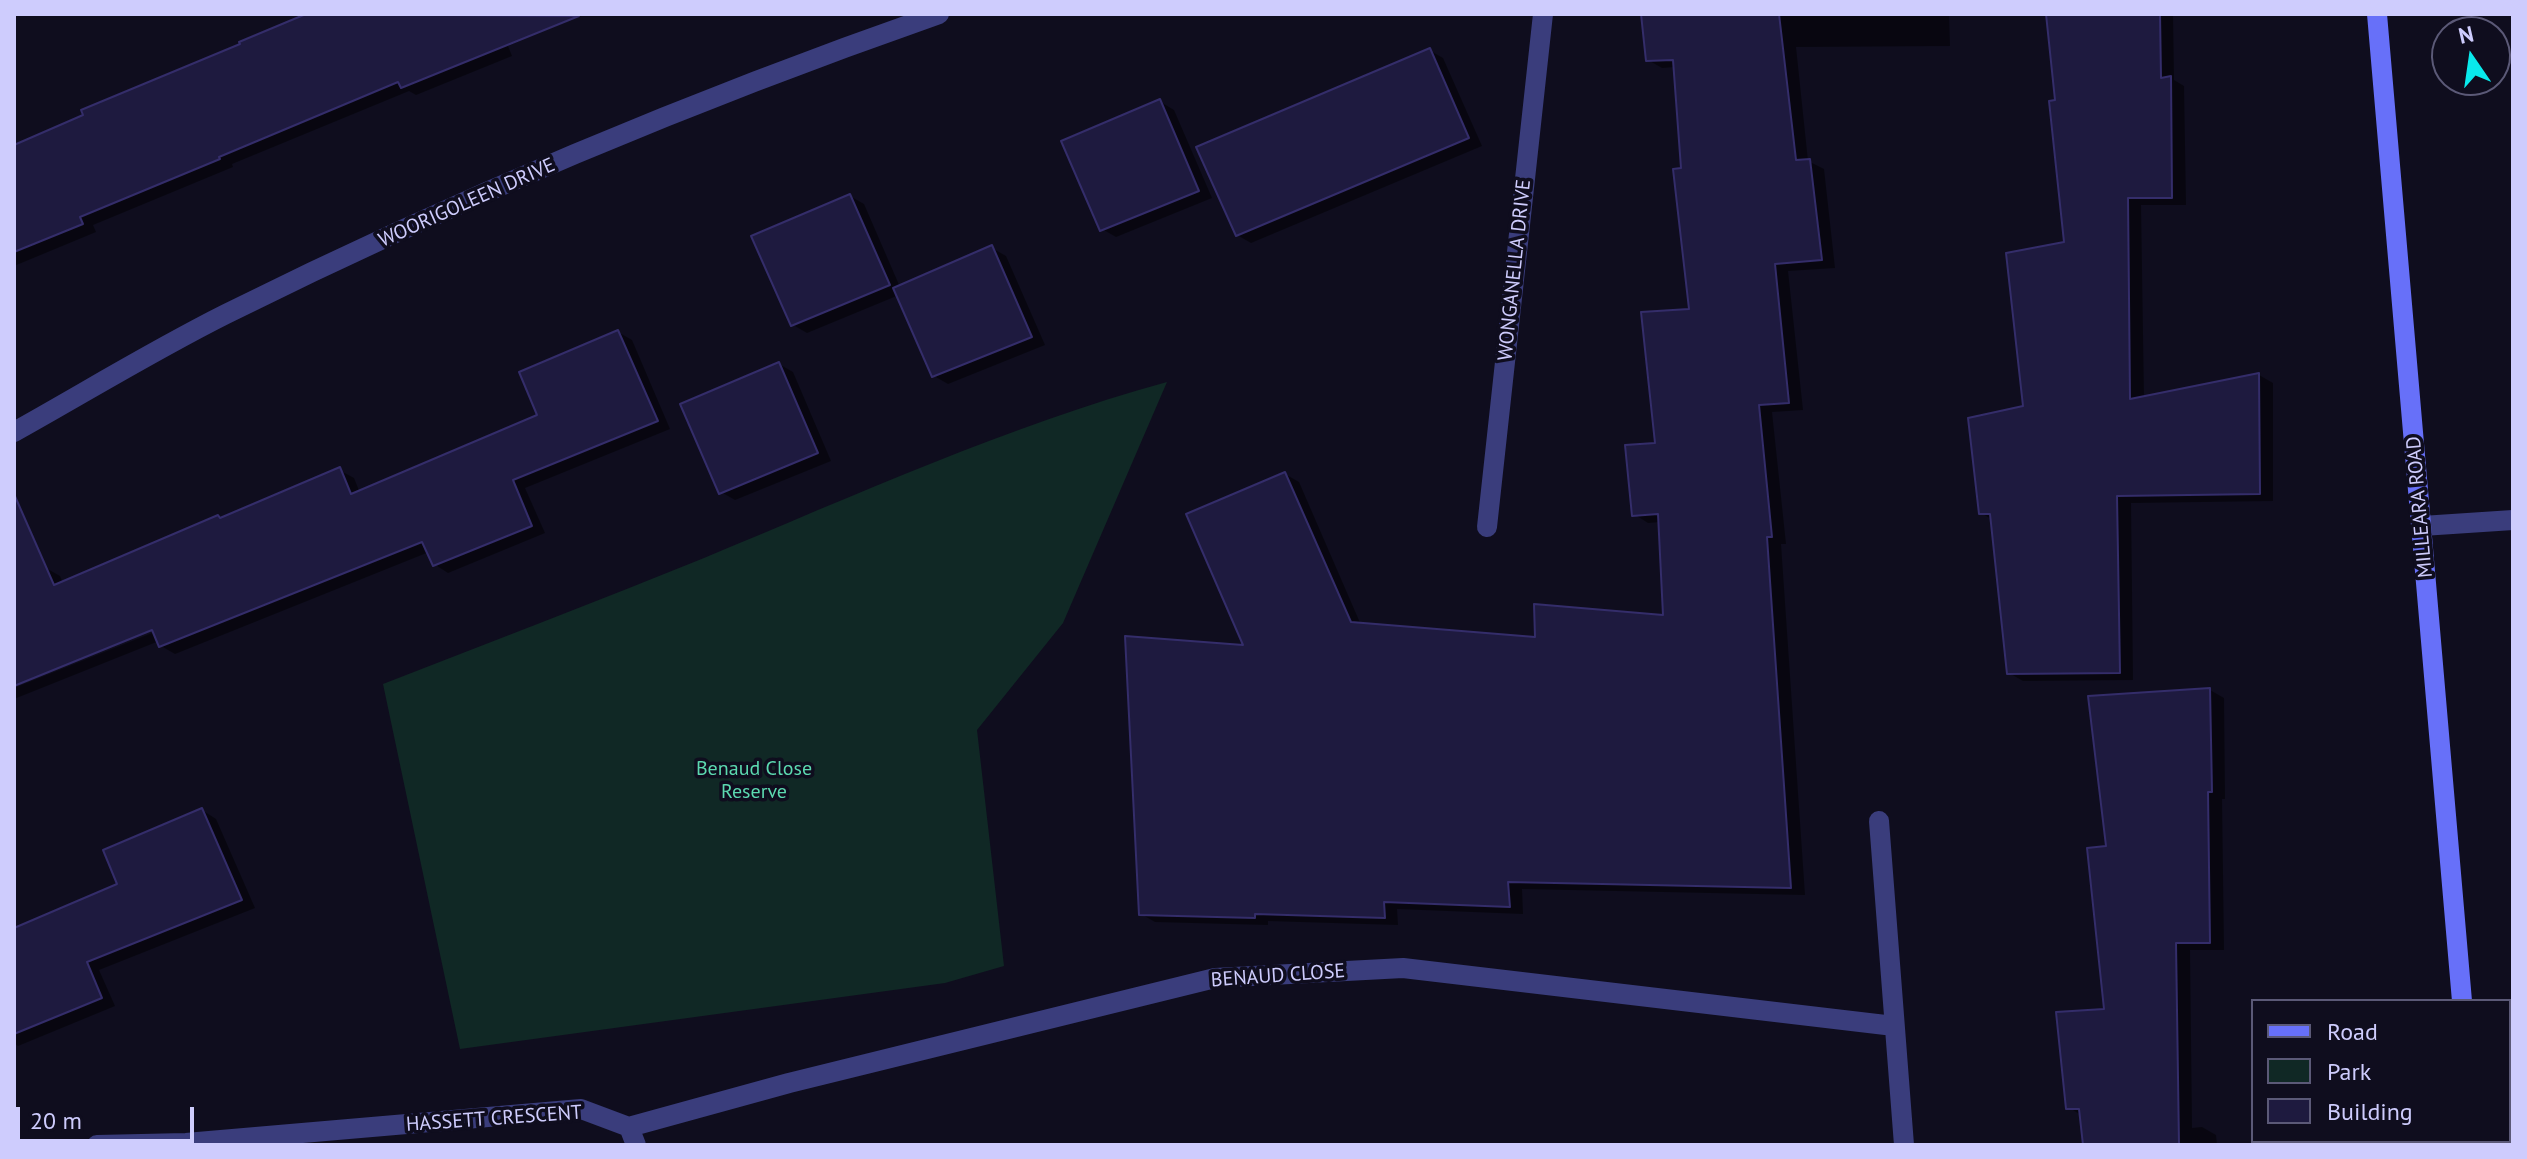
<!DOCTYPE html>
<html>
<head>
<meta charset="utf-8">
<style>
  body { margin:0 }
  #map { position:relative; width:2527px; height:1159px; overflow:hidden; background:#0f0d1e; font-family:"PT Sans",sans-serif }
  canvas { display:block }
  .frame { position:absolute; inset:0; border:16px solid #ceccfd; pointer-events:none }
  .legend { position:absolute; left:2251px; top:999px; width:260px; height:144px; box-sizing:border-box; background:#0f0d1e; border:2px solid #5b5977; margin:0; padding:10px 14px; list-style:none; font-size:24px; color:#ceccfd }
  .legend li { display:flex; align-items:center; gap:16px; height:40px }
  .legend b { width:40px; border:2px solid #5b5977 }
  .north { position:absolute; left:2431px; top:16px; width:80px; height:80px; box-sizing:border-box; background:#0f0d1e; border:2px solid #5b5977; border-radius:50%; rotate:347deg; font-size:22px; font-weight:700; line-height:32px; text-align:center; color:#ceccfd }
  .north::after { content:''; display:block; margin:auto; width:28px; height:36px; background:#09e9ec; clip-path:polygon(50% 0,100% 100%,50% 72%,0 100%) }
  .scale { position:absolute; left:16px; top:1107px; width:178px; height:36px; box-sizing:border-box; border:4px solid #ceccfd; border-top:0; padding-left:10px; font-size:24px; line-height:28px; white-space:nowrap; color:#ceccfd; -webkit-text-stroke:6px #0f0d1e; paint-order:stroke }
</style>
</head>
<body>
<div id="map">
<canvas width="2527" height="1159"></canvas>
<div class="frame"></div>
<ul class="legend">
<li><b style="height:10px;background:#6770f9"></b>Road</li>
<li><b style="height:22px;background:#102825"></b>Park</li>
<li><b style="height:22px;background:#1e1a3f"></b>Building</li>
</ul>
<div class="north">N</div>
<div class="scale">20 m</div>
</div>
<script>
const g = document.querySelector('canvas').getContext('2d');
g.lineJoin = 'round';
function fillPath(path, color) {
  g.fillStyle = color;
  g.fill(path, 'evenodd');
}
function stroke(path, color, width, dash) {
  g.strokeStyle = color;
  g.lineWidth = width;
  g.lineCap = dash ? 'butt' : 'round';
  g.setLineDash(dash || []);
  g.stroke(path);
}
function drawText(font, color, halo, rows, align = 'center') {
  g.font = font + ' "PT Sans",sans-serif';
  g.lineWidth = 7;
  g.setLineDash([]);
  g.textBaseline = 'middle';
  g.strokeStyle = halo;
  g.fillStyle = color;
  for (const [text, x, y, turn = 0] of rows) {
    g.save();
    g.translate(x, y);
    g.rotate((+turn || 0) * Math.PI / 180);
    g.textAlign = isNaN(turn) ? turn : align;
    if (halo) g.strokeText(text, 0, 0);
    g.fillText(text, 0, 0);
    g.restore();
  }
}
const green = new Path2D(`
  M 1167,382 L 1063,623 L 977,730 L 1004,966 L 945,983 L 460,1049 L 383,684 C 490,642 598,601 704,558 C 856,495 1007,426 1167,382 Z`);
const shadow = new Path2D(`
  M 311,14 L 586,14 L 508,46 L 512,56 L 416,95 L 409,91 L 232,164 L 233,167 L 93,225 L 96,232 L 14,266 L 14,147 Z
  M 1643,14 L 1949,14 L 1950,46 L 1796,47 L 1808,161 L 1824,169 L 1835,268 L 1788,271 L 1803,410 L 1772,412 L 1786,544 L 1781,544 L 1805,895 L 1522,889 L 1523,914 L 1397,909 L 1398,925 L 1268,921 L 1268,925 L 1155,922 L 1141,914 L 1247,647 L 1285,474 L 1299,482 L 1361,625 L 1538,639 L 1665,617 L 1660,522 L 1648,523 L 1634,514 L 1657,445 L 1691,310 L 1675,67 L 1662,68 L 1648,60 Z
  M 2048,14 L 2173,14 L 2174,80 L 2184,86 L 2186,205 L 2141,205 L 2144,399 L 2259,375 L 2273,383 L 2273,501 L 2131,503 L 2133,680 L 2023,681 L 2009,673 L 1993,520 L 1981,513 L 2025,408 L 2066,243 L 2058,101 Z
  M 1429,50 L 1443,58 L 1482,146 L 1251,243 L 1237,235 Z
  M 1159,101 L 1174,110 L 1212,198 L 1116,237 L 1102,229 Z
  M 850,196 L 864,204 L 900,287 L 992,248 L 1006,256 L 1045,345 L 948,384 L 934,376 L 899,295 L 807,333 L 793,325 Z
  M 618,332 L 632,340 L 670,429 L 525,488 L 545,533 L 448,573 L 434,564 L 429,552 L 175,654 L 161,646 L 159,641 L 14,699 L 14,688 L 162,629 L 160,625 L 14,684 L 14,581 L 46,568 L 60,576 L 63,583 L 339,470 L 354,478 L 360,493 L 540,416 Z
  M 779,364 L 793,372 L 831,461 L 735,500 L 721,492 Z
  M 2210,690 L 2224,698 L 2225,799 L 2222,799 L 2224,950 L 2190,950 L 2192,1128 L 2202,1127 L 2216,1135 L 2217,1145 L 2085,1145 L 2081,1115 L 2068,1107 L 2106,1011 L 2108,848 Z
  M 202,810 L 216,819 L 255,908 L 99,970 L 115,1006 L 18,1046 L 14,1043 L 14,930 L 120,885 Z`);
const building = new Path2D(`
  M 306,14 L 579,16 L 401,88 L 398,82 L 219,157 L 220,159 L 80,217 L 83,224 L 14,252 L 14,145 L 83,115 L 81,110 L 240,44 L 239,42 Z
  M 1641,14 L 1779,14 L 1796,160 L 1810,159 L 1822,260 L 1775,264 L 1789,403 L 1759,405 L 1772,537 L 1767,537 L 1791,888 L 1508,882 L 1510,907 L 1384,902 L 1385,918 L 1255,914 L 1255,918 L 1139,915 L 1125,636 L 1243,645 L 1186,514 L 1285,472 L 1351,622 L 1535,637 L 1534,604 L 1663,615 L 1658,514 L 1632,516 L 1625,445 L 1655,443 L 1641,312 L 1689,309 L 1673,169 L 1681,168 L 1673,60 L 1646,61 Z
  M 2046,14 L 2160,14 L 2161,78 L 2171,76 L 2172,198 L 2128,198 L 2130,399 L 2259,373 L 2260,494 L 2117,496 L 2120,673 L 2007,674 L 1990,514 L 1979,514 L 1968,418 L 2023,406 L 2006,253 L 2064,242 L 2049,101 L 2055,100 Z
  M 1430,48 L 1469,138 L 1236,236 L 1196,147 Z
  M 1160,99 L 1199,191 L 1100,231 L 1061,141 Z
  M 850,194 L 890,285 L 791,326 L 751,236 Z
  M 992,245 L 1032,337 L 932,377 L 893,288 Z
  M 618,330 L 658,421 L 513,480 L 532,526 L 433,566 L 422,542 L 159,647 L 152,630 L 14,686 L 14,494 L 54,585 L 218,515 L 220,518 L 340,467 L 351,494 L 537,415 L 519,372 Z
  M 779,362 L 818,453 L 719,494 L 680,404 Z
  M 2210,688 L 2212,792 L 2208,792 L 2210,943 L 2176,943 L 2179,1145 L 2083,1145 L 2079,1109 L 2066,1109 L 2056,1012 L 2104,1009 L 2087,848 L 2106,846 L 2088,696 Z
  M 202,808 L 242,900 L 87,962 L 102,998 L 14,1034 L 14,928 L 117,884 L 103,850 Z`);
const minor = new Path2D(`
  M 14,432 C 84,393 154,350 226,314 C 457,199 696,99 939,14
  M 2422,526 L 2513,520
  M 1487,527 L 1543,14
  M 1879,821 L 1904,1145
  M 629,1127 L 789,1083 L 1215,978 L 1403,968 L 1894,1026
  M 97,1145 L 186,1143 L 581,1109 L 629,1127 L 636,1145`);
const secondary = new Path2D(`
  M 2377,14 L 2462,1001
  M 2474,1141 L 2475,1145`);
const streetNames = [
  ["WOORIGOLEEN DRIVE",467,203,-24],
  ["WONGANELLA DRIVE",1515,270,-84],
  ["MILLEARA ROAD",2420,507,-95],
  ["BENAUD CLOSE",1278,976,-4],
  ["HASSETT CRESCENT",494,1119,-4]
];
const parkNames = [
  ["Benaud Close",754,769],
  ["Reserve",754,792]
];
fillPath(green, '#102825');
fillPath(shadow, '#0007');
fillPath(building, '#1e1a3f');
stroke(building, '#342d6a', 2);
stroke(minor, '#3a3d7c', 20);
stroke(secondary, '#6770f9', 20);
drawText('20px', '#ceccfd', '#0f0d1e', streetNames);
drawText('20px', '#5cd9b0', '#0f0d1e', parkNames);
</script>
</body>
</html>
